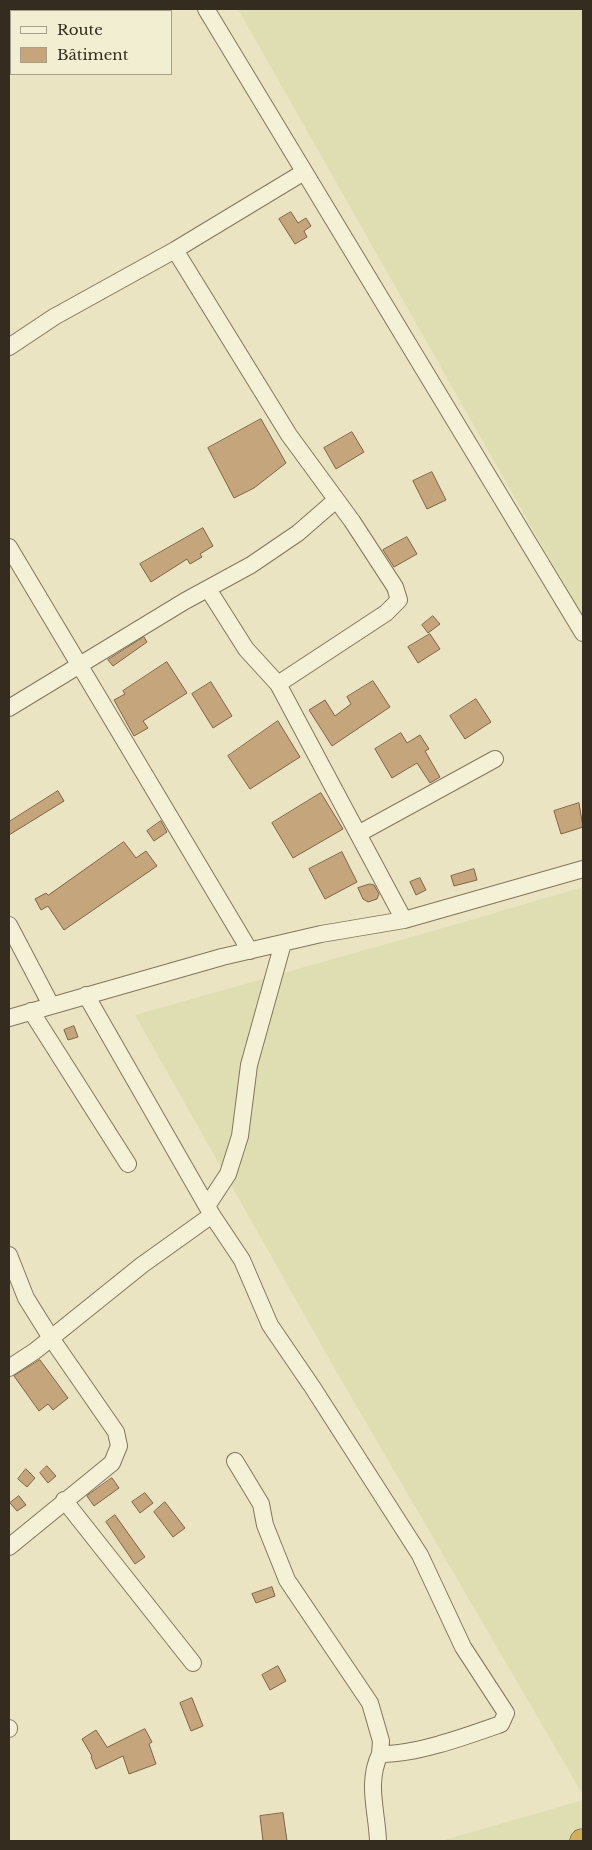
<!DOCTYPE html>
<html>
<head>
<meta charset="utf-8">
<style>
  body { margin:0 }
  #map { position:relative; width:592px; height:1850px; overflow:hidden; background:#eae4c3; font-family:"Libre Baskerville",serif }
  canvas { display:block }
  .frame { position:absolute; inset:0; border:10px solid #342c1e; pointer-events:none }
  .legend { position:absolute; left:10px; top:10px; width:162px; height:65px; box-sizing:border-box; background:#f2eed2; border:1px solid #a6a08a; margin:0; padding:6px 9px; list-style:none; font-size:15px; color:#342c1e }
  .legend li { display:flex; align-items:center; gap:10px; height:25px }
  .legend b { width:25px; border:1px solid #a6a08a }
</style>
</head>
<body>
<div id="map">
<canvas width="592" height="1850"></canvas>
<div class="frame"></div>
<ul class="legend">
<li><b style="height:6px;background:#f5f1d6"></b>Route</li>
<li><b style="height:14px;background:#c5a57c"></b>Bâtiment</li>
</ul>
</div>
<script>
const g = document.querySelector('canvas').getContext('2d');
g.lineJoin = 'round';
function fillPath(path, color) {
  g.fillStyle = color;
  g.fill(path, 'evenodd');
}
function stroke(path, color, width, dash) {
  g.strokeStyle = color;
  g.lineWidth = width;
  g.lineCap = dash ? 'butt' : 'round';
  g.setLineDash(dash || []);
  g.stroke(path);
}
const farmland = new Path2D(`
  M 238,9 L 583,9 L 583,618 Z
  M 583,887 L 583,1795 L 336,1371 L 135,1015 L 457,924 Z
  M 583,1800 L 583,1841 L 441,1841 Z`);
const building = new Path2D(`
  M 291,212 L 298,223 L 306,218 L 311,226 L 304,231 L 307,237 L 295,244 L 279,219 Z
  M 261,419 L 286,463 L 254,488 L 234,498 L 208,448 Z
  M 352,432 L 364,452 L 336,469 L 324,448 Z
  M 432,472 L 446,500 L 427,509 L 413,481 Z
  M 203,528 L 213,546 L 200,554 L 202,557 L 190,564 L 187,559 L 151,582 L 140,564 Z
  M 407,537 L 417,554 L 394,567 L 383,550 Z
  M 433,616 L 440,624 L 428,633 L 422,625 Z
  M 430,634 L 440,649 L 418,663 L 408,647 Z
  M 144,637 L 147,642 L 113,666 L 108,660 Z
  M 167,662 L 187,693 L 143,721 L 148,728 L 134,736 L 114,700 L 125,694 L 123,691 Z
  M 373,681 L 390,707 L 332,746 L 309,710 L 325,700 L 335,716 L 351,704 L 347,697 Z
  M 211,682 L 232,716 L 213,728 L 192,694 Z
  M 476,699 L 491,722 L 465,739 L 450,716 Z
  M 278,721 L 300,757 L 250,789 L 228,756 Z
  M 401,733 L 407,743 L 420,735 L 429,749 L 425,751 L 440,777 L 430,783 L 417,763 L 392,778 L 375,749 Z
  M 58,791 L 64,801 L 9,835 L 9,822 Z
  M 321,793 L 343,829 L 293,858 L 272,823 Z
  M 579,803 L 583,827 L 561,834 L 554,811 Z
  M 161,821 L 167,832 L 154,841 L 147,831 Z
  M 124,842 L 136,858 L 146,851 L 157,866 L 64,930 L 48,906 L 41,910 L 35,899 L 46,893 L 48,895 Z
  M 342,852 L 357,882 L 325,899 L 309,869 Z
  M 474,869 L 477,880 L 454,886 L 451,876 Z
  M 420,878 L 426,890 L 416,895 L 410,882 Z
  M 370,884 L 374,885 L 379,894 L 377,899 L 368,902 L 363,899 L 358,888 Z
  M 74,1026 L 78,1037 L 68,1040 L 64,1030 Z
  M 40,1360 L 68,1398 L 53,1410 L 48,1404 L 39,1411 L 14,1376 Z
  M 47,1466 L 56,1476 L 48,1483 L 40,1473 Z
  M 26,1469 L 35,1478 L 27,1487 L 18,1479 Z
  M 112,1478 L 119,1488 L 94,1506 L 87,1496 Z
  M 145,1493 L 153,1503 L 140,1513 L 132,1502 Z
  M 19,1496 L 26,1505 L 17,1511 L 10,1503 Z
  M 165,1502 L 185,1528 L 173,1537 L 154,1512 Z
  M 115,1515 L 145,1557 L 135,1564 L 106,1522 Z
  M 272,1587 L 275,1596 L 256,1603 L 252,1594 Z
  M 278,1666 L 286,1681 L 270,1690 L 262,1675 Z
  M 192,1698 L 203,1726 L 191,1731 L 180,1703 Z
  M 145,1729 L 152,1742 L 149,1744 L 156,1764 L 129,1774 L 123,1756 L 96,1769 L 91,1757 L 92,1756 L 82,1739 L 96,1730 L 107,1747 Z
  M 283,1813 L 287,1841 L 263,1841 L 260,1816 Z`);
const path = new Path2D(`
  M 73,11 L 78,9
  M 9,46 L 11,45`);
const minor = new Path2D(`
  M 206,9 L 583,633
  M 175,250 L 289,435 L 352,521 L 395,587 L 399,600 L 386,613 L 278,684 L 404,920
  M 9,347 L 54,317 L 175,250 L 304,172
  M 9,547 L 250,951
  M 208,589 L 246,649 L 278,684
  M 9,708 L 185,601 L 251,565 L 298,533 L 336,500
  M 358,834 L 495,759
  M 9,925 L 51,1005
  M 86,995 L 212,1215 L 242,1260 L 270,1325 L 313,1388 L 420,1555 L 463,1647 L 506,1713 L 501,1724 C 467,1736 415,1755 380,1754 C 366,1783 377,1811 378,1841
  M 31,1011 L 128,1164
  M 9,1018 L 222,957 L 321,934 L 404,920 L 583,869
  M 207,1206 L 228,1174 L 240,1136 L 249,1065 L 283,943
  M 9,1255 L 26,1298 L 51,1338 L 116,1432 L 119,1446 L 112,1463 L 9,1547
  M 9,1368 L 35,1351 L 142,1265 L 212,1215
  M 235,1461 L 261,1504 L 265,1525 L 287,1580 L 370,1703 L 381,1741 L 380,1754
  M 64,1500 L 193,1663
  M 9,1728 L 9,1729`);
const highway = new Path2D(`
  M 582,1841 L 583,1841`);
fillPath(farmland, '#dfdeb2');
fillPath(building, '#c5a57c');
stroke(building, '#806444', 1);
stroke(minor, '#83765c', 18);
stroke(highway, '#514430', 25);
stroke(path, '#83765c', 2.5, [4, 2.5]);
stroke(minor, '#f5f1d6', 16);
stroke(highway, '#d2b05b', 24);
</script>
</body>
</html>
